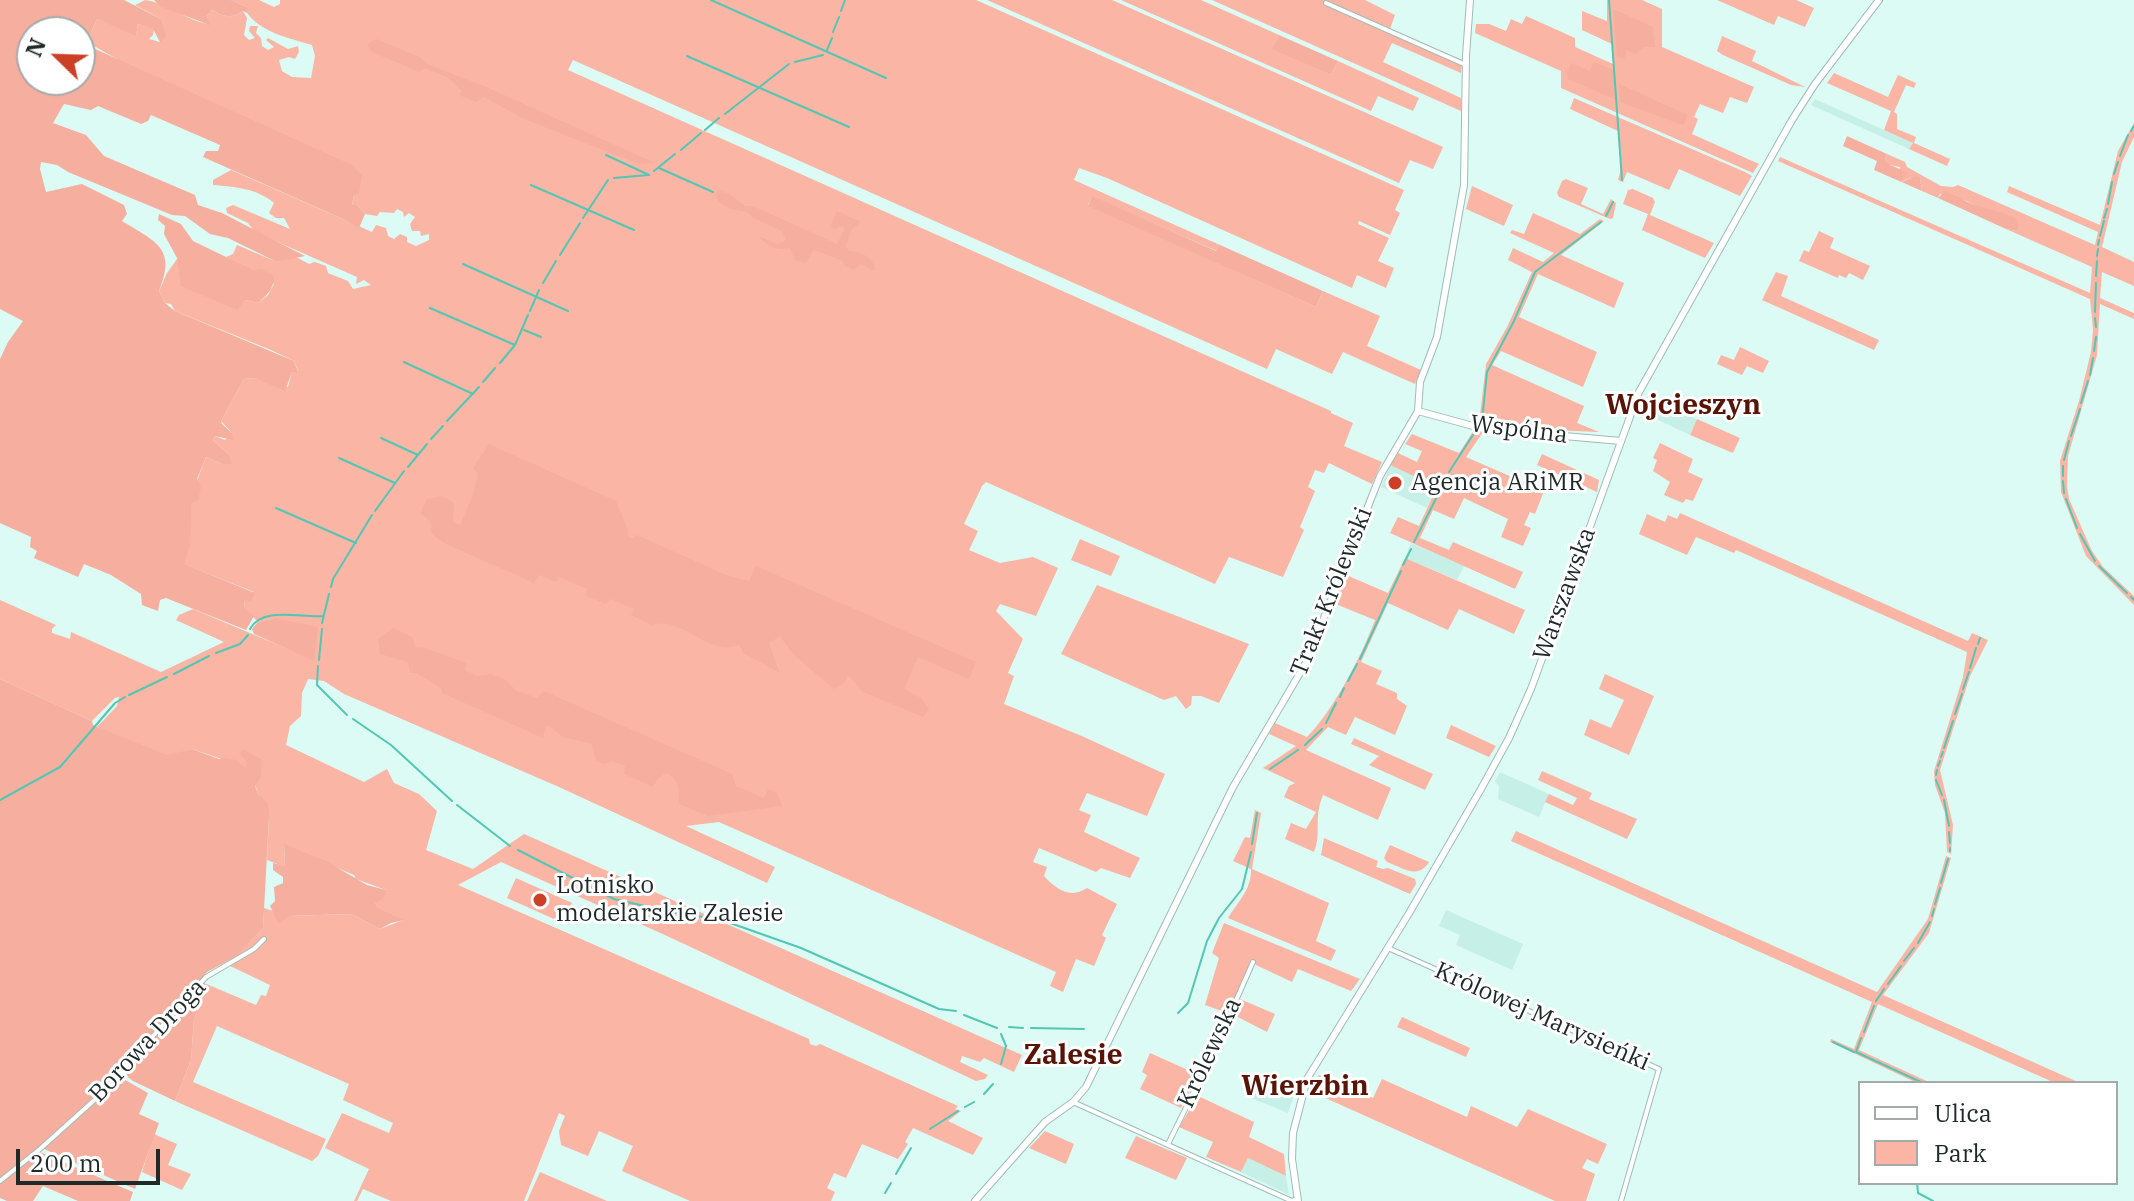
<!DOCTYPE html>
<html>
<head>
<meta charset="utf-8">
<style>
  body { margin:0 }
  #map { position:relative; width:2134px; height:1201px; overflow:hidden; background:#dbfbf4; font-family:"IBM Plex Serif",serif }
  canvas { display:block }
  .legend { position:absolute; left:1858px; top:1081px; width:260px; height:104px; box-sizing:border-box; background:#fff; border:2px solid #a5aaa9; margin:0; padding:10px 14px; list-style:none; font-size:24px; color:#1e2a28 }
  .legend li { display:flex; align-items:center; gap:16px; height:40px }
  .legend b { width:40px; border:2px solid #a5aaa9 }
  .north { position:absolute; left:16px; top:16px; width:80px; height:80px; box-sizing:border-box; background:#fff; border:2px solid #a5aaa9; border-radius:50%; rotate:293deg; font-size:22px; font-weight:700; line-height:32px; text-align:center; color:#1e2a28 }
  .north::after { content:''; display:block; margin:auto; width:28px; height:36px; background:#cc4126; clip-path:polygon(50% 0,100% 100%,50% 72%,0 100%) }
  .scale { position:absolute; left:16px; top:1149px; width:144px; height:36px; box-sizing:border-box; border:4px solid #1e2a28; border-top:0; padding-left:10px; font-size:24px; line-height:28px; white-space:nowrap; color:#1e2a28; -webkit-text-stroke:6px #fff; paint-order:stroke }
</style>
</head>
<body>
<div id="map">
<canvas width="2134" height="1201"></canvas>
<ul class="legend">
<li><b style="height:10px;background:#fff"></b>Ulica</li>
<li><b style="height:22px;background:#fab5a5"></b>Park</li>
</ul>
<div class="north">N</div>
<div class="scale">200 m</div>
</div>
<script>
const g = document.querySelector('canvas').getContext('2d');
g.lineJoin = 'round';
function fillPath(path, color) {
  g.fillStyle = color;
  g.fill(path, 'evenodd');
}
function stroke(path, color, width, dash) {
  g.strokeStyle = color;
  g.lineWidth = width;
  g.lineCap = dash ? 'butt' : 'round';
  g.setLineDash(dash || []);
  g.stroke(path);
}
function drawText(font, color, halo, rows, align = 'center') {
  g.font = font + ' "IBM Plex Serif",serif';
  g.lineWidth = 6;
  g.setLineDash([]);
  g.textBaseline = 'middle';
  g.strokeStyle = halo;
  g.fillStyle = color;
  for (const [text, x, y, turn = 0] of rows) {
    g.save();
    g.translate(x, y);
    g.rotate((+turn || 0) * Math.PI / 180);
    g.textAlign = isNaN(turn) ? turn : align;
    if (halo) g.strokeText(text, 0, 0);
    g.fillText(text, 0, 0);
    g.restore();
  }
}
const built = new Path2D(`
  M 1815,99 L 1913,143 L 1909,149 L 1811,105 Z
  M 1647,397 L 1697,419 L 1690,435 L 1641,412 Z
  M 1390,465 L 1437,487 L 1427,508 L 1381,487 Z
  M 1411,543 L 1464,566 L 1457,580 L 1405,558 Z
  M 1500,772 L 1549,794 L 1539,817 L 1498,799 L 1499,786 L 1495,781 Z
  M 1446,910 L 1523,944 L 1512,970 L 1456,945 L 1460,935 L 1439,926 Z
  M 1259,1074 L 1296,1090 L 1288,1113 L 1249,1097 Z
  M 1248,1158 L 1286,1176 L 1289,1195 L 1241,1172 Z`);
const green = new Path2D(`
  M 145,0 C 167,3 187,21 209,24 L 207,16 L 212,10 C 224,17 231,19 243,11 L 247,18 L 244,35 L 249,40 L 255,38 L 249,31 L 250,26 L 258,26 L 256,33 L 261,38 L 262,46 L 268,50 L 274,47 L 266,40 L 268,38 L 288,49 L 298,46 L 299,52 L 295,59 L 289,57 L 279,60 L 282,71 L 292,77 L 311,78 L 315,56 L 312,45 C 289,38 262,33 247,13 L 247,7 L 231,0 L 259,0 L 274,7 L 280,4 L 280,0 L 976,0 L 1404,190 L 1395,210 L 1400,213 L 1390,235 L 1359,221 L 1358,224 L 1389,238 L 1378,261 L 1394,268 L 1386,288 L 1357,275 L 1352,288 L 1107,178 L 1079,168 L 1074,180 L 1220,245 L 1217,251 L 1092,197 L 1088,205 L 1316,307 L 1323,291 L 1380,316 L 1367,346 L 1421,370 L 1415,384 L 1343,352 L 1332,374 L 1276,349 L 1267,369 L 573,60 L 568,70 L 1331,411 L 1331,413 L 1353,423 L 1344,446 L 1382,462 L 1372,484 L 1329,463 L 1324,473 L 1315,470 L 1308,487 L 1315,491 L 1300,527 L 1304,530 L 1283,577 L 1229,557 L 1215,584 L 986,482 L 982,486 L 964,524 L 978,531 L 969,550 L 1000,563 L 1033,557 L 1058,568 L 1036,616 L 1000,604 L 996,611 L 1023,639 L 1008,673 L 1014,676 L 1004,704 L 1084,737 L 1165,774 L 1147,816 L 1087,793 L 1079,810 L 1091,815 L 1084,832 L 1140,858 L 1130,878 L 1101,868 L 1096,872 L 1039,848 L 1033,862 L 1047,867 L 1044,876 C 1057,890 1070,899 1087,888 L 1117,904 L 1102,935 L 1106,938 L 1094,966 L 1076,959 L 1063,992 L 1050,986 L 1056,972 L 719,822 L 686,826 L 775,867 L 767,883 L 559,787 L 344,694 L 324,681 L 308,679 L 302,693 L 301,716 L 290,726 L 286,745 L 364,782 L 387,769 L 394,783 L 419,794 L 437,811 L 426,850 L 473,869 L 524,834 L 1022,1055 L 1014,1072 L 984,1058 L 980,1062 L 962,1056 L 960,1062 L 988,1075 L 985,1079 L 976,1081 L 665,935 L 501,862 L 458,885 L 809,1039 L 810,1044 L 816,1046 L 820,1044 L 958,1106 L 955,1109 L 961,1111 L 948,1121 L 983,1138 L 973,1155 L 913,1128 L 905,1142 L 908,1144 L 898,1159 L 862,1144 L 846,1178 L 834,1173 L 827,1188 L 835,1192 L 831,1201 L 690,1201 L 622,1171 L 633,1146 L 599,1131 L 588,1156 L 561,1145 L 559,1131 L 565,1116 L 559,1113 L 524,1201 L 391,1201 L 363,1189 L 357,1201 L 354,1201 L 369,1169 L 325,1148 L 342,1113 L 389,1133 L 393,1123 L 343,1100 L 349,1084 L 217,1026 L 193,1082 L 326,1139 L 318,1156 L 312,1161 L 175,1101 L 191,1060 L 194,1019 L 198,1010 L 185,1004 L 204,983 L 256,1005 L 261,995 L 266,996 L 270,985 L 228,965 L 263,928 L 264,908 L 289,916 L 351,914 L 380,929 L 403,920 L 378,907 L 374,902 L 386,890 L 356,879 L 354,875 L 284,845 L 285,867 L 267,860 L 269,818 L 258,794 L 248,762 L 245,767 L 192,749 L 167,756 L 97,727 L 117,706 L 119,697 L 115,698 L 92,721 L 0,679 L 0,600 L 56,625 L 52,629 L 52,633 L 70,639 L 71,632 L 161,672 L 224,642 L 176,620 L 179,615 L 193,609 L 314,660 L 275,618 L 258,622 L 244,607 L 245,600 L 254,592 L 183,564 C 190,546 189,532 191,513 C 192,493 199,475 206,457 L 222,464 L 228,454 L 213,440 L 215,436 L 225,440 L 232,433 L 221,421 L 244,379 L 255,378 L 288,387 L 292,371 L 298,371 L 294,361 L 271,350 L 175,311 L 171,304 L 165,303 L 159,291 L 167,273 L 177,259 L 245,300 L 258,303 L 268,295 L 274,284 L 226,257 L 233,254 L 237,245 L 277,262 L 296,257 L 309,264 L 315,262 L 326,266 L 328,273 L 348,281 L 353,289 L 371,285 L 364,280 L 356,284 L 357,277 L 255,232 L 248,223 L 227,213 L 226,208 L 233,205 L 290,229 L 284,218 L 276,218 L 269,213 L 274,203 C 257,188 234,187 213,185 L 213,180 L 231,170 L 343,219 L 372,232 L 376,225 L 386,228 L 388,236 L 394,239 L 400,234 L 407,237 L 407,242 L 416,246 L 429,240 L 429,234 L 421,236 L 420,231 L 412,231 L 410,224 L 415,217 L 409,213 L 404,217 L 403,212 L 397,209 L 394,213 L 380,212 L 377,216 L 365,214 L 356,204 L 352,206 L 354,194 L 87,42 L 97,19 L 136,35 L 138,24 L 154,29 L 153,35 L 149,39 L 160,42 L 161,19 L 135,5 Z
  M 987,0 L 1112,0 L 1443,147 L 1433,169 L 1410,160 L 1399,183 Z
  M 1121,0 L 1201,0 L 1279,35 L 1273,48 L 1331,75 L 1338,61 L 1419,98 L 1413,111 L 1378,96 L 1371,111 Z
  M 1212,0 L 1365,0 L 1395,15 L 1390,29 L 1462,60 L 1461,73 L 1392,43 L 1383,62 L 1461,98 L 1461,111 Z
  M 1607,0 L 1642,0 L 1662,9 L 1662,47 L 1754,87 L 1747,103 L 1730,97 L 1723,113 L 1700,104 L 1694,117 L 1698,119 L 1692,134 L 1759,164 L 1753,173 L 1561,88 L 1561,71 L 1475,33 L 1476,24 L 1489,24 L 1506,31 L 1511,19 L 1522,24 L 1526,16 L 1575,38 L 1575,47 L 1613,64 L 1612,44 L 1582,30 L 1582,11 L 1607,21 Z
  M 1717,0 L 1796,0 L 1814,8 L 1805,27 L 1778,16 L 1774,25 Z
  M 1722,36 L 1756,51 L 1752,61 L 1805,87 L 1791,85 L 1723,55 L 1717,51 Z
  M 1834,73 L 1888,97 L 1898,75 L 1916,83 L 1914,88 L 1906,85 L 1894,112 L 1897,114 L 1897,129 L 1916,137 L 1914,143 L 1950,159 L 1947,166 L 1909,149 L 1913,143 L 1884,130 L 1891,111 L 1827,83 Z
  M 1574,98 L 1745,172 L 1752,176 L 1740,196 L 1679,169 L 1669,190 L 1627,172 L 1623,182 L 1618,180 L 1621,169 L 1618,131 L 1570,109 Z
  M 2134,123 L 2134,137 L 2122,162 L 2102,247 L 2134,262 L 2134,286 L 2102,272 L 2100,298 L 2134,313 L 2134,319 L 2100,304 L 2097,355 L 2068,456 L 2067,486 L 2069,499 L 2092,551 L 2103,567 L 2134,596 L 2134,605 L 2086,556 L 2061,492 L 2060,461 L 2079,401 L 2091,352 L 2093,330 L 2090,299 L 1778,161 L 1780,157 L 2090,293 L 2092,267 L 2006,229 L 2017,231 L 1967,201 L 1940,194 L 1938,198 L 1922,191 L 1920,178 L 1911,178 L 1900,182 L 1900,167 L 1889,165 L 1885,160 L 1887,154 L 1905,162 L 1907,167 L 1941,186 L 1953,187 L 1958,185 L 2095,245 L 2098,232 L 2007,192 L 2009,186 L 2100,225 L 2118,151 Z
  M 1566,179 L 1588,188 L 1581,204 L 1603,214 L 1611,199 L 1616,203 L 1613,218 L 1610,219 L 1559,197 L 1557,193 L 1562,181 Z
  M 1472,186 L 1513,205 L 1504,226 L 1466,209 Z
  M 1633,189 L 1653,198 L 1655,202 L 1650,215 L 1714,243 L 1705,258 L 1642,230 L 1648,214 L 1623,204 L 1628,190 Z
  M 1533,213 L 1580,234 L 1600,219 L 1604,221 L 1561,255 L 1624,283 L 1614,308 L 1538,274 L 1519,317 L 1597,352 L 1583,387 L 1501,351 L 1492,365 L 1584,406 L 1577,423 L 1599,432 L 1502,428 L 1479,423 L 1486,364 L 1507,327 L 1532,272 L 1508,260 L 1513,248 L 1543,262 L 1554,253 L 1510,233 L 1512,230 L 1524,234 Z
  M 1819,231 L 1834,238 L 1830,248 L 1870,266 L 1863,280 L 1849,273 L 1846,278 L 1839,275 L 1838,278 L 1799,261 L 1804,250 L 1809,252 Z
  M 1776,272 L 1788,276 L 1781,296 L 1879,340 L 1874,350 L 1762,300 Z
  M 1740,347 L 1769,361 L 1763,373 L 1747,366 L 1742,375 L 1717,364 L 1721,355 L 1734,360 Z
  M 1697,419 L 1740,438 L 1733,453 L 1690,435 Z
  M 1474,430 L 1483,432 L 1466,457 L 1544,491 L 1535,514 L 1530,512 L 1524,525 L 1531,528 L 1523,546 L 1501,537 L 1508,519 L 1464,498 L 1454,519 L 1433,510 L 1420,538 L 1449,550 L 1453,542 L 1523,572 L 1515,589 L 1390,533 L 1398,517 L 1419,526 L 1437,487 L 1390,465 L 1398,453 L 1417,462 L 1422,451 L 1405,444 L 1412,434 L 1459,453 Z
  M 1660,443 L 1693,459 L 1688,472 L 1703,479 L 1693,501 L 1686,499 L 1683,503 L 1664,495 L 1670,482 L 1653,471 L 1657,460 L 1653,458 Z
  M 1542,454 L 1599,480 L 1597,492 L 1537,465 Z
  M 1680,513 L 1968,641 L 1972,633 L 1988,640 L 1970,676 L 1940,770 L 1953,825 L 1951,854 L 1947,852 L 1945,813 L 1935,785 L 1934,771 L 1963,677 L 1967,652 L 1736,550 L 1734,553 L 1696,537 L 1687,555 L 1639,534 L 1647,514 L 1665,522 L 1668,515 L 1677,519 Z
  M 1080,539 L 1120,556 L 1111,576 L 1071,560 Z
  M 1405,558 L 1525,610 L 1514,634 L 1459,609 L 1448,630 L 1388,603 L 1361,662 L 1382,671 L 1376,684 L 1397,693 L 1397,699 L 1407,706 L 1395,735 L 1355,717 L 1346,735 L 1328,727 L 1306,750 L 1391,788 L 1378,820 L 1323,795 C 1313,819 1322,833 1314,852 L 1285,839 L 1291,823 L 1306,829 L 1316,812 L 1284,797 L 1289,786 L 1295,783 L 1263,768 L 1296,746 L 1269,734 L 1275,723 L 1307,737 C 1333,711 1362,655 1375,620 L 1333,603 L 1344,574 L 1388,593 Z
  M 1097,585 L 1249,644 L 1219,703 L 1201,696 L 1192,696 L 1191,705 L 1186,709 L 1176,696 L 1164,700 L 1061,654 Z
  M 1605,674 L 1654,696 L 1629,755 L 1584,735 L 1590,719 L 1611,728 L 1624,700 L 1599,689 Z
  M 1451,725 L 1496,746 L 1489,757 L 1446,738 Z
  M 1354,738 L 1433,774 L 1425,790 L 1369,765 L 1379,756 L 1351,744 Z
  M 1542,771 L 1592,793 L 1589,799 L 1637,819 L 1627,839 L 1545,802 L 1549,794 L 1573,805 L 1577,798 L 1538,780 Z
  M 1255,810 L 1261,813 L 1252,869 L 1329,903 L 1316,941 L 1336,950 L 1331,961 L 1228,918 C 1238,902 1252,888 1251,869 L 1233,861 L 1245,837 L 1250,838 Z
  M 1516,831 L 1877,992 L 1928,919 L 1946,856 L 1951,858 L 1929,933 L 1883,995 L 2080,1083 L 2055,1083 L 1878,1004 L 1859,1050 L 1931,1083 L 1917,1083 L 1830,1042 L 1831,1039 L 1854,1049 L 1872,1002 L 1511,841 Z
  M 1324,838 L 1378,861 L 1376,867 L 1383,869 L 1388,868 L 1415,879 L 1416,884 L 1410,894 L 1321,855 Z
  M 1390,845 L 1429,862 C 1418,880 1403,868 1387,862 L 1384,858 Z
  M 516,878 L 572,903 L 563,923 L 507,898 Z
  M 1224,923 L 1360,979 L 1351,991 L 1298,969 L 1292,982 L 1256,965 L 1253,960 L 1227,1013 L 1205,1005 L 1219,958 L 1212,953 Z
  M 1240,999 L 1275,1014 L 1267,1032 L 1234,1015 Z
  M 1402,1017 L 1470,1048 L 1466,1057 L 1397,1027 Z
  M 1150,1053 L 1199,1075 L 1181,1108 L 1140,1089 L 1147,1075 L 1142,1072 Z
  M 1319,1075 L 1373,1098 L 1382,1079 L 1467,1117 L 1471,1106 L 1517,1127 L 1528,1109 L 1607,1144 L 1598,1164 L 1587,1159 L 1582,1168 L 1595,1174 L 1586,1201 L 1555,1201 L 1312,1092 Z
  M 1198,1096 L 1254,1122 L 1249,1137 L 1284,1154 L 1286,1176 L 1248,1158 L 1241,1172 L 1206,1157 L 1213,1142 L 1179,1127 Z
  M 1045,1131 L 1074,1144 L 1066,1164 L 1029,1148 Z
  M 154,1134 L 177,1144 L 168,1165 L 191,1174 L 182,1190 L 142,1172 Z
  M 1136,1136 L 1187,1158 L 1176,1180 L 1125,1158 Z
  M 540,1172 L 607,1201 L 527,1201 Z`);
const forest = new Path2D(`
  M 0,0 L 124,0 L 161,19 L 166,36 L 160,42 L 153,29 L 138,24 L 136,36 L 97,19 L 87,42 L 93,48 L 352,165 L 362,175 L 359,193 L 354,195 L 352,205 L 356,204 L 365,214 L 359,228 L 343,219 L 203,157 L 206,151 L 218,151 L 220,145 L 151,115 L 148,121 L 141,124 L 98,106 L 91,110 L 64,104 L 53,123 L 86,135 L 104,156 L 195,195 L 198,205 L 222,213 L 305,256 L 277,262 L 228,238 L 210,234 L 185,216 L 172,215 L 68,172 L 57,165 L 41,162 L 40,169 L 46,192 L 82,184 L 124,205 L 127,214 L 122,221 C 156,242 177,248 159,291 L 165,303 L 175,311 L 294,361 L 298,372 L 292,372 L 285,391 L 255,378 L 244,379 L 221,421 L 222,424 L 232,433 L 233,440 L 215,436 L 213,440 L 228,454 L 232,464 L 222,464 L 206,457 L 197,479 L 201,487 L 198,500 L 192,503 L 190,544 L 184,564 L 255,593 L 251,601 L 245,600 L 244,607 L 254,616 L 246,630 L 166,598 L 160,600 L 158,611 L 142,605 L 141,594 L 111,575 L 84,564 L 78,577 L 34,558 L 37,551 L 30,547 L 31,537 L 0,523 L 0,359 L 8,342 L 23,321 L 0,309 ZM 32,32 L 80,32 L 80,80 L 32,80 Z
  M 154,0 L 231,0 L 247,7 L 247,13 L 243,11 C 231,19 224,17 212,10 L 207,16 L 210,25 L 161,7 Z
  M 1613,9 L 1653,27 L 1655,47 L 1645,47 L 1635,54 L 1627,50 L 1624,59 L 1617,57 Z
  M 1279,35 L 1338,61 L 1331,75 L 1272,49 Z
  M 376,39 L 420,57 L 427,64 L 484,86 L 655,163 L 639,164 L 524,119 L 484,97 L 476,102 L 459,95 L 462,91 L 447,77 L 425,68 L 419,72 L 372,52 L 367,44 Z
  M 1594,62 L 1614,70 L 1616,100 L 1568,79 L 1567,72 L 1571,63 L 1590,71 Z
  M 1619,84 L 1688,115 L 1683,125 L 1620,102 Z
  M 1847,136 L 1887,154 L 1885,160 L 1890,165 L 1907,172 L 1901,182 L 1917,176 L 1920,178 L 1922,191 L 1874,170 L 1877,161 L 1843,146 Z
  M 718,190 L 730,194 L 745,206 L 753,206 L 837,244 L 845,228 L 842,226 L 834,229 L 831,225 L 837,211 L 861,222 L 852,229 L 846,246 L 849,251 C 861,251 873,258 876,270 L 871,270 L 861,264 L 853,270 L 844,265 L 843,261 L 814,250 L 806,263 L 795,260 L 790,248 C 777,251 768,247 760,237 L 778,244 L 786,240 L 782,231 L 753,218 L 747,212 L 731,209 L 719,202 L 715,196 Z
  M 1945,191 L 1972,204 L 2009,215 L 2016,219 L 2019,225 L 2017,231 L 2006,229 L 1938,198 Z
  M 1092,196 L 1216,251 L 1220,245 L 1323,291 L 1316,307 L 1088,206 Z
  M 159,214 L 181,224 L 193,241 L 253,270 L 261,269 L 274,276 C 274,289 267,295 258,303 L 245,300 L 237,310 L 181,286 L 177,258 L 164,234 L 165,226 L 158,220 Z
  M 489,444 L 616,501 L 628,530 L 628,536 L 632,538 L 637,535 L 726,575 L 749,581 L 756,566 L 976,662 L 969,679 L 918,657 L 904,689 L 921,698 L 929,709 L 923,717 L 863,692 L 848,675 L 845,682 L 834,689 L 793,654 L 780,636 L 769,643 L 779,672 L 744,654 L 739,645 C 709,658 683,615 652,625 L 631,615 L 634,609 L 610,599 L 606,604 L 586,596 L 587,589 L 559,577 L 556,582 L 539,575 L 534,583 L 444,543 L 432,534 L 430,521 L 420,513 L 427,499 L 442,496 L 454,503 L 453,522 L 460,525 L 472,498 L 478,474 L 473,468 Z
  M 275,618 L 318,627 L 314,661 L 254,634 L 252,629 L 258,622 Z
  M 393,628 L 412,637 L 416,648 L 422,647 L 467,663 L 465,670 L 477,676 L 491,674 L 506,680 L 515,690 L 537,698 L 544,691 L 732,774 L 736,786 L 764,798 L 768,789 L 777,793 L 782,806 L 708,816 L 679,804 C 679,790 680,779 666,773 L 658,778 L 653,787 L 624,774 L 625,766 L 613,761 L 604,764 L 596,761 L 592,744 L 563,737 L 551,727 L 546,726 L 543,738 L 442,693 L 441,688 L 416,673 L 410,673 L 408,662 L 380,654 L 378,639 Z
  M 0,679 L 92,721 L 93,725 L 167,755 L 192,749 L 219,759 L 226,758 L 236,760 L 245,767 L 247,762 L 240,754 L 243,749 L 262,760 L 261,777 L 255,786 L 258,794 L 268,803 L 269,818 L 263,928 L 237,956 L 207,972 L 98,1093 L 38,1149 L 0,1178 Z
  M 284,844 L 326,861 L 367,885 L 386,890 L 383,899 L 375,903 L 378,907 L 404,920 L 391,923 L 380,929 L 351,914 L 289,916 L 279,924 L 270,906 L 275,901 L 274,887 L 283,883 L 283,877 L 273,870 L 273,863 L 285,866 Z
  M 185,1004 L 198,1010 L 194,1019 L 191,1060 L 175,1101 L 133,1081 L 123,1073 Z
  M 120,1077 L 148,1093 L 139,1114 L 159,1123 L 135,1189 L 44,1149 Z
  M 40,1152 L 133,1192 L 130,1201 L 78,1201 L 43,1186 L 33,1201 L 7,1201 L 0,1198 L 0,1183 Z`);
const stream = new Path2D(`
  M 711,0 L 886,78
  M 1609,0 L 1622,180
  M 841,11 L 845,0
  M 833,32 L 839,17
  M 827,50 L 832,38
  M 687,56 L 849,127
  M 795,62 L 823,55
  M 725,114 L 789,64
  M 705,130 L 719,118
  M 2131,131 L 2134,126
  M 681,150 L 701,133
  M 606,155 L 649,175
  M 2120,156 L 2128,135
  M 659,168 L 713,192
  M 654,171 L 675,154
  M 2114,174 L 2118,162
  M 614,178 L 648,175
  M 531,185 L 634,230
  M 2108,204 L 2112,182
  M 1606,216 L 1613,202
  M 583,218 L 608,180
  M 2104,218 L 2107,209
  M 2100,236 L 2104,221
  M 2098,245 L 2099,240
  M 560,255 L 580,223
  M 2097,256 L 2098,249
  M 463,264 L 568,311
  M 2096,276 L 2097,261
  M 543,283 L 556,261
  M 430,308 L 515,345
  M 530,311 L 539,290
  M 2095,312 L 2096,283
  M 2095,318 L 2096,327
  M 524,330 L 541,337
  M 2094,351 L 2096,337
  M 404,362 L 473,394
  M 500,363 L 515,345 L 528,315
  M 2090,375 L 2093,358
  M 483,382 L 495,368
  M 2081,403 L 2088,381
  M 447,421 L 479,387
  M 2071,436 L 2080,409
  M 381,438 L 418,455
  M 431,439 L 443,426
  M 339,458 L 395,483
  M 2064,460 L 2069,441
  M 2063,466 L 2063,476
  M 408,467 L 427,444
  M 1449,472 L 1482,421 L 1487,372 L 1514,321 L 1535,272 L 1601,222
  M 2063,481 L 2064,493
  M 2066,499 L 2077,528
  M 276,508 L 356,543
  M 375,511 L 404,471
  M 2080,534 L 2095,561
  M 1414,542 L 1446,479
  M 1403,565 L 1411,549
  M 2099,566 L 2127,593
  M 331,587 L 333,579 L 372,515
  M 2131,597 L 2134,600
  M 322,623 L 329,594
  M 250,629 C 262,606 301,618 323,616
  M 1978,644 L 1980,638
  M 216,653 L 240,644 L 248,635
  M 1360,659 L 1401,571
  M 319,660 L 322,629
  M 318,666 L 317,685 L 347,715
  M 1970,668 L 1976,648
  M 174,674 L 209,656
  M 1348,681 L 1357,664
  M 1963,689 L 1969,672
  M 129,695 L 167,677
  M 1340,697 L 1344,688
  M 1955,714 L 1962,694
  M 353,719 L 391,745 L 452,801
  M 1326,723 L 1336,703
  M 1305,745 L 1322,729
  M 1944,748 L 1953,721
  M 1941,757 L 1943,752
  M 1938,766 L 1940,761
  M 1270,769 L 1298,750
  M 1936,775 L 1937,770
  M 1936,780 L 1942,795
  M 0,800 L 60,767 L 115,703 L 125,697
  M 1944,800 L 1949,826
  M 457,805 L 510,846
  M 1949,832 L 1950,843
  M 1252,844 L 1257,813
  M 518,850 L 614,899 L 688,916
  M 1950,851 L 1950,848
  M 1941,883 L 1948,859
  M 1935,904 L 1940,888
  M 695,916 L 716,918 L 801,948 L 939,1009 L 956,1011
  M 1932,916 L 1934,909
  M 1918,943 L 1930,922
  M 1904,961 L 1914,948
  M 1888,984 L 1901,966
  M 1876,1001 L 1884,989
  M 1178,1013 L 1188,1003 L 1207,941 L 1219,918 L 1242,889 L 1251,852
  M 964,1015 L 997,1028
  M 1009,1027 L 1023,1028
  M 1031,1028 L 1084,1029
  M 1864,1032 L 1874,1006
  M 1001,1034 L 1006,1046 L 1001,1064
  M 1861,1038 L 1856,1052 L 1923,1083
  M 1833,1042 L 1854,1052
  M 984,1094 L 993,1084
  M 965,1107 L 974,1102
  M 930,1129 L 958,1111
  M 896,1174 L 911,1148
  M 1917,1183 L 1918,1193 L 1933,1201
  M 885,1193 L 891,1183`);
const street = new Path2D(`
  M 1326,3 L 1466,65
  M 1388,948 L 1659,1069 L 1621,1201
  M 1073,1102 L 1292,1201 L 1297,1199
  M 1168,1144 L 1211,1057 L 1253,962
  M 0,1181 L 40,1149 L 100,1095 L 206,977 L 254,949 L 264,939`);
const secondary = new Path2D(`
  M 1418,411 L 1484,429 L 1621,441
  M 975,1201 L 1045,1122 L 1073,1102 L 1086,1087 L 1233,787 L 1307,661 L 1380,476 L 1418,411 L 1420,382 L 1437,337 L 1464,185 L 1466,56 L 1470,0
  M 1298,1201 L 1292,1159 L 1293,1133 L 1307,1079 L 1408,915 L 1481,789 L 1509,738 L 1531,689 L 1639,392 L 1792,120 L 1815,84 L 1879,0`);
const markers = [
  [1395,483,8,"#cc4126"],
  [540,900,8,"#cc4126"]
];
const streetNames = [
  ["Wspólna",1519,430,7],
  ["Trakt Królewski",1332,592,-68],
  ["Warszawska",1565,594,-70],
  ["Królowej Marysieńki",1542,1017,24],
  ["Borowa Droga",148,1041,-47],
  ["Królewska",1210,1053,-65]
];
const poiNames = [
  ["Agencja ARiMR",1411,483],
  ["Lotnisko",556,886],
  ["modelarskie Zalesie",556,914]
];
const quarterNames = [
  ["Wojcieszyn",1683,406],
  ["Zalesie",1073,1056],
  ["Wierzbin",1305,1087]
];
fillPath(built, '#c6f0e7');
fillPath(green, '#fab5a5');
fillPath(forest, '#f6af9f');
stroke(stream, '#52c7b4', 2);
stroke(street, '#9dbdb6', 6);
stroke(secondary, '#9dbdb6', 8);
stroke(street, '#fff', 4);
stroke(secondary, '#fff', 6);
for (const [x, y, r, color] of markers) {
  const dot = new Path2D();
  dot.arc(x, y, r, 0, 2 * Math.PI);
  g.fillStyle = color;
  g.fill(dot);
  stroke(dot, '#fff', 3);
}
drawText('24px', '#1e2a28', '#fff', streetNames);
drawText('24px', '#1e2a28', '#fff', poiNames, 'left');
drawText('bold 28px', '#571407', '#fff', quarterNames);
</script>
</body>
</html>
